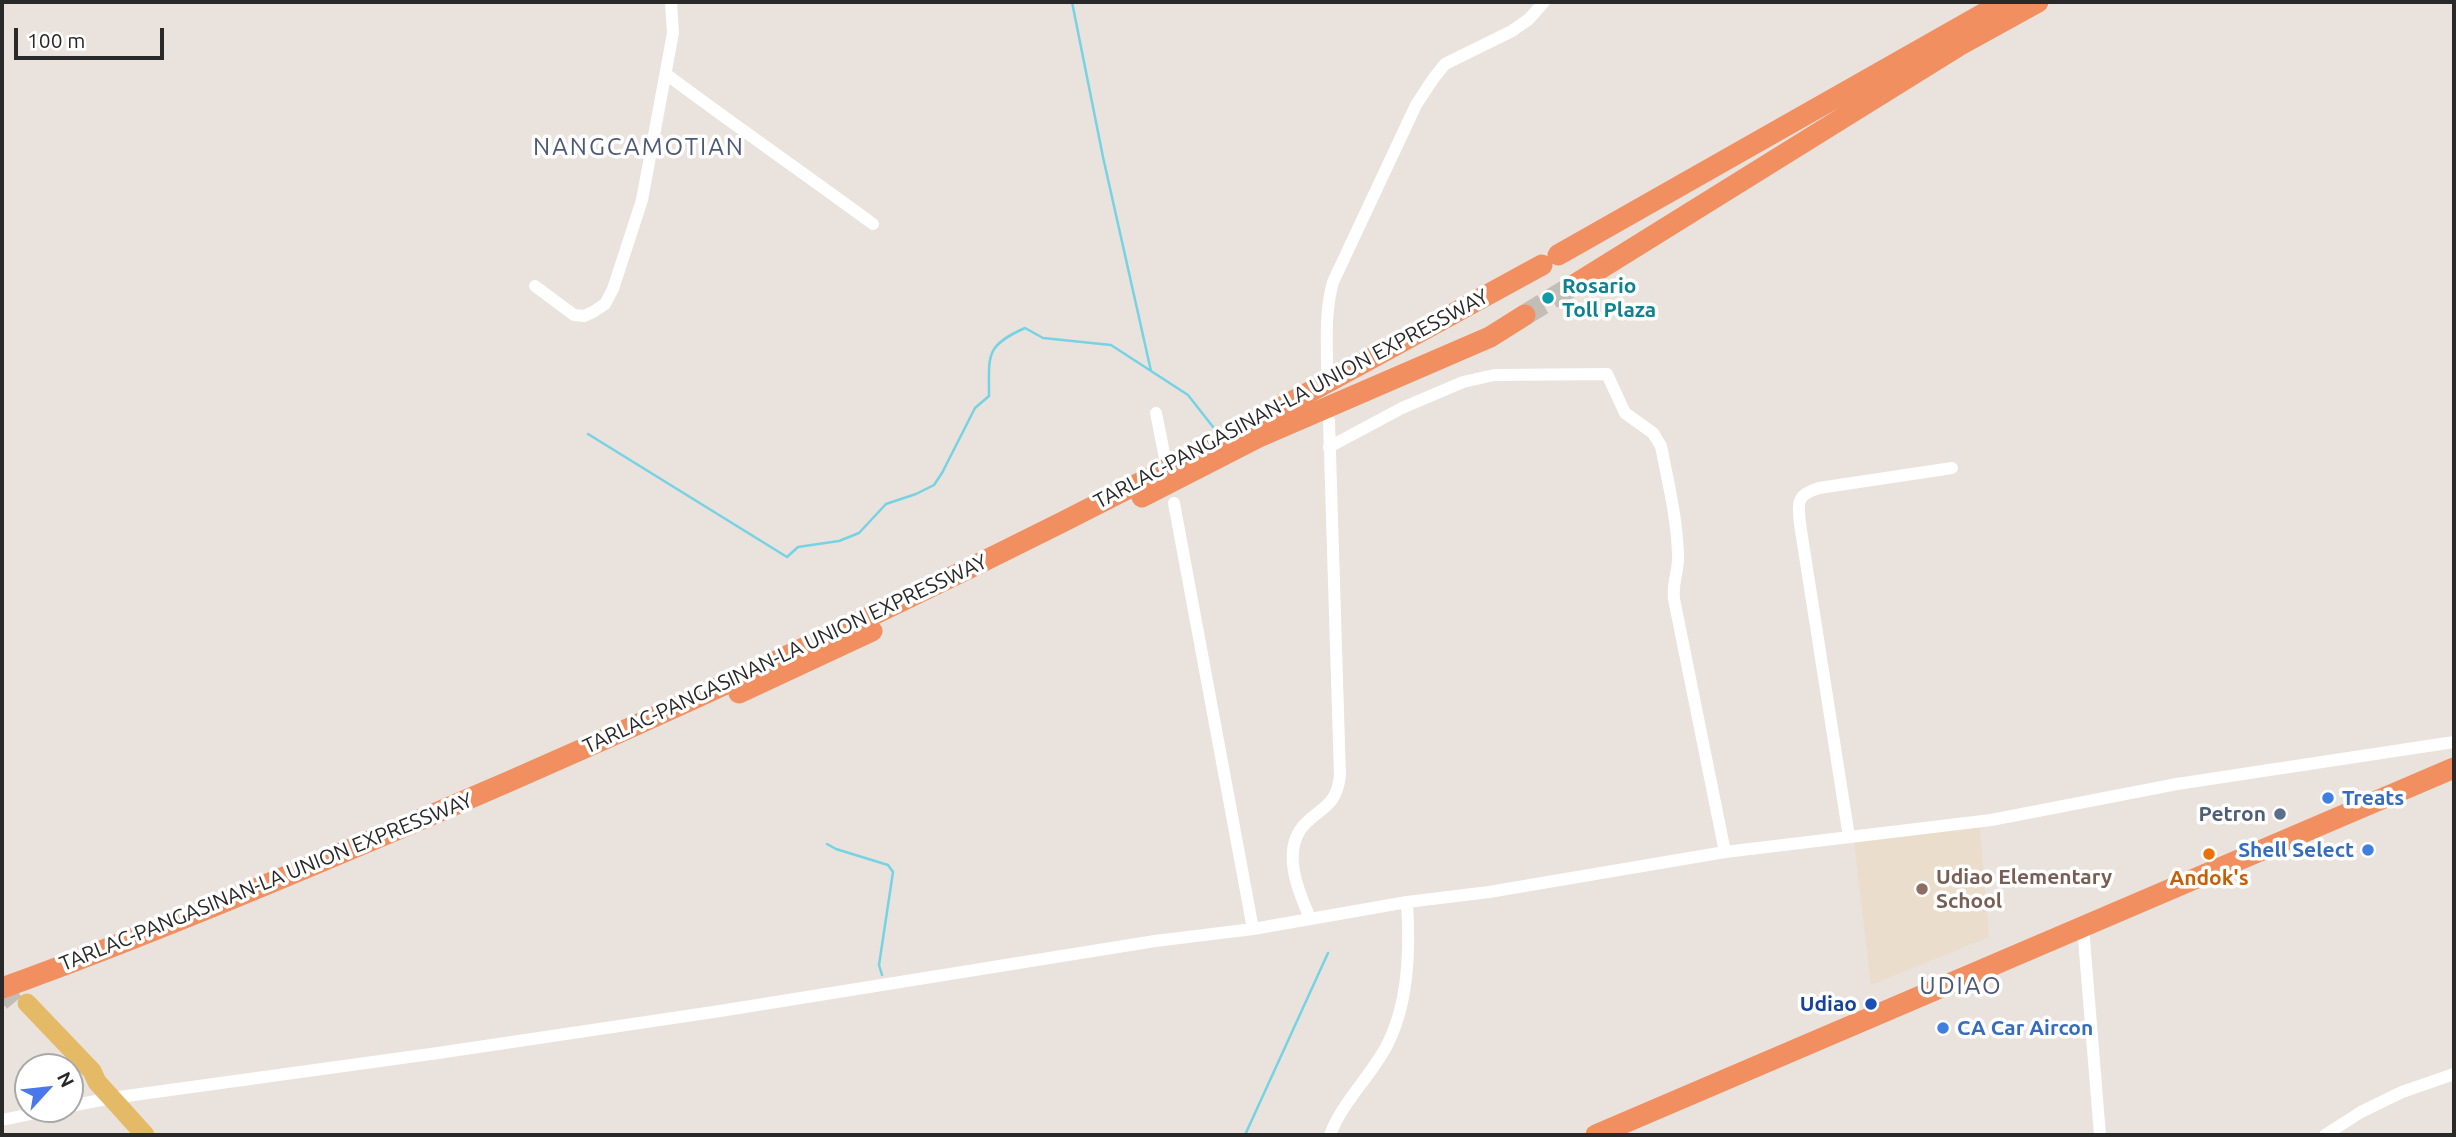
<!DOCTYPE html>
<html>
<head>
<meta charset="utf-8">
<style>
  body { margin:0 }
  #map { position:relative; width:2456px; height:1137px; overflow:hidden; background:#eae2dc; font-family:Ubuntu,sans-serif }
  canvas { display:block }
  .frame { position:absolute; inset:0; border:4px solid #292929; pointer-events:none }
  .north { position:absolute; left:14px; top:1053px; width:70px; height:70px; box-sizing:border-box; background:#fff; border:2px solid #a9a9a9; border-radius:50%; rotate:63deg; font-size:19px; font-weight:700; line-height:28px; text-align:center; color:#292929 }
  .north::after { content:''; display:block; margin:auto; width:24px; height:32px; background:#4878eb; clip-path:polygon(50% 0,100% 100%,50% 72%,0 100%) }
  .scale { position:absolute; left:14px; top:28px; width:150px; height:32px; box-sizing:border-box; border:4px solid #292929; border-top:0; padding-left:9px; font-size:21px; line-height:24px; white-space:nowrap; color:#292929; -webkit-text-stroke:5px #fff; paint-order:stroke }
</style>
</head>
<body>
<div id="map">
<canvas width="2456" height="1137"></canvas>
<div class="frame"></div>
<div class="north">N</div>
<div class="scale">100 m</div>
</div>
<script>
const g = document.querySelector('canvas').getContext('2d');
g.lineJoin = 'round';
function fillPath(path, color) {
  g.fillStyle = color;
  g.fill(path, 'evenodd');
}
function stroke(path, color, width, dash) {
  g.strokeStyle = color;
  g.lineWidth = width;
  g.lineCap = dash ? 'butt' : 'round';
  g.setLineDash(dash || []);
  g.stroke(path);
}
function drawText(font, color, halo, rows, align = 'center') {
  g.font = font + ' Ubuntu,sans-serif';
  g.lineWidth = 7;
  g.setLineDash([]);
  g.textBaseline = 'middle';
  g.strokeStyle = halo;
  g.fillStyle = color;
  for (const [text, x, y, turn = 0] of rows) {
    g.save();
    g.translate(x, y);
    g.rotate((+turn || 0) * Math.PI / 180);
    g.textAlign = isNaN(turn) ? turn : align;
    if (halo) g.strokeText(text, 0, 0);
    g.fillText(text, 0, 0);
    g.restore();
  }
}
const education = new Path2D(`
  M 1979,818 L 1989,937 L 1871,985 L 1854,841 Z`);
const stream = new Path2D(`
  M 1072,2 L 1103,157 L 1151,371
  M 588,434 L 787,557 L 798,547 L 839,541 L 859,533 L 886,504 L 916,494 L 934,485 L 942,473 L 975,408 L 989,396 C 989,354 985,346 1025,328 L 1043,338 L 1111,345 L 1188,395 L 1217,432
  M 827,844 L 836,849 L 888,865 L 893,872 L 879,965 L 882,975
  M 1245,1135 L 1328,953`);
const primaryTunnel = new Path2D(`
  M 2,988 L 18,1007`);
const highwayTunnel = new Path2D(`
  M 1525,315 L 1574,285`);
const street = new Path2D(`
  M 666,74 C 734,125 804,173 873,224
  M 535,286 L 574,315 L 584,316 L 593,312 L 605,304 L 613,289 L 642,200 L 673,33 L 671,2
  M 1327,367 C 1327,338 1325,311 1333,282 L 1416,105 L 1433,79 L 1445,64 L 1512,31 L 1529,19 L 1544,2
  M 1156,413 L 1165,458
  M 1329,447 L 1402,408 L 1463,382 L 1494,375 L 1607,374 L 1625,413 L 1653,433 L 1661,446 C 1668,482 1677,518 1678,555 C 1679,570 1672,583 1674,599 L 1725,852
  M 1174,503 L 1253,929
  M 1849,837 L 1800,524 C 1798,502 1796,495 1819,488 L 1952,468
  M 1310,918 C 1298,891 1280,848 1306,823 C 1325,805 1336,805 1340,776 L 1329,421
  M 2083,927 L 2100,1135
  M 70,1106 L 112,1098 L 438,1053 L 720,1011 L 1155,941 L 1253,929 L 1407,902 L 1489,892 L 1725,852 L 1991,820 L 2177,784 L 2454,742
  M 2,1120 L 55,1109
  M 1330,1135 C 1342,1103 1368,1079 1385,1049 C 1409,1005 1410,950 1407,902
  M 2325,1135 L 2361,1112 L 2402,1092 L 2454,1074`);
const primary = new Path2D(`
  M 27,1003 L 92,1071 L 97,1082 L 145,1135`);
const highway = new Path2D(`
  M 1558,255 L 2004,2
  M 1574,285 L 1960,45 L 2038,2
  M 1142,497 L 1261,436 L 1490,337 L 1525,315
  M 739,693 L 872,631
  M 2,988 C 141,938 278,880 415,822 C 664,716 910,601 1151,477 C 1282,408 1412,336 1542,265
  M 1596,1135 L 2454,768`);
const markers = [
  [1548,298,7,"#0f9aa8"],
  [2328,798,7,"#3f7fe0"],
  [2280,814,7,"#5c6f8a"],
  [2368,850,7,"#3f7fe0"],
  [2209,854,7,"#e8710a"],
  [1922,889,7,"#8d6e63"],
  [1871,1004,7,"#1a4fb4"],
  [1943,1028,7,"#3f7fe0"]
];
const cultureNames = [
  ["Rosario",1562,286],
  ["Toll Plaza",1562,310]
];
const streetNames = [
  ["TARLAC-PANGASINAN-LA UNION EXPRESSWAY",1291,399,-28],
  ["TARLAC-PANGASINAN-LA UNION EXPRESSWAY",785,654,-25],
  ["TARLAC-PANGASINAN-LA UNION EXPRESSWAY",266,882,-22]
];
const shopNames = [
  ["Treats",2342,798],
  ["Shell Select",2354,850,"right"],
  ["CA Car Aircon",1957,1028]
];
const serviceNames = [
  ["Petron",2266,814]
];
const educationNames = [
  ["Udiao Elementary",1936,877],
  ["School",1936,901]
];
const foodNames = [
  ["Andok's",2209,878]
];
const transitNames = [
  ["Udiao",1857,1004]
];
const quarterNames = [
  ["NANGCAMOTIAN",639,147],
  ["UDIAO",1961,986]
];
fillPath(education, '#ebddcc');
stroke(stream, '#76d3e4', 2.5);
stroke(primaryTunnel, '#c3bdb8', 19, [19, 10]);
stroke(highwayTunnel, '#c3bdb8', 21, [21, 10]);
stroke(street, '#fff', 12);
stroke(primary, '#e5ba66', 19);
stroke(highway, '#f18f60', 21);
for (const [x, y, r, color] of markers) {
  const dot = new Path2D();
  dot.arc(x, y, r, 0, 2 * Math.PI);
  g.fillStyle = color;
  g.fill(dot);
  stroke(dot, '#fff', 2.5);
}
drawText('bold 21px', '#0d838f', '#fff', cultureNames, 'left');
drawText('21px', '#292929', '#fff', streetNames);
drawText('bold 21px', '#366cbe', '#fff', shopNames, 'left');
drawText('bold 21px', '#4e5e75', '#fff', serviceNames, 'right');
drawText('bold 21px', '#785e54', '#fff', educationNames, 'left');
drawText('bold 21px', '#c56008', '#fff', foodNames);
drawText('bold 21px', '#164399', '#fff', transitNames, 'right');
g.letterSpacing = '2px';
drawText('24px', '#4d5976', '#fff', quarterNames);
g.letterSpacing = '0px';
</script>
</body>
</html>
